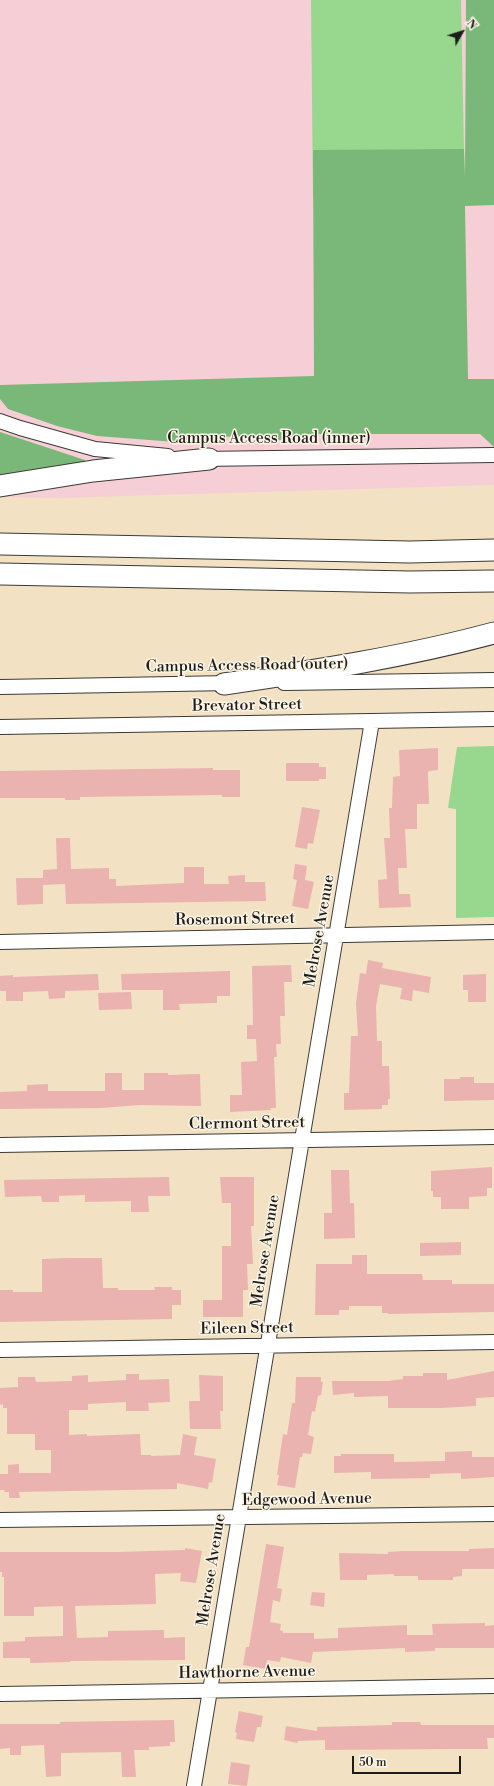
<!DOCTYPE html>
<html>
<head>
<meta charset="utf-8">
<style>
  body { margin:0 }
  #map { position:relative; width:494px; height:1786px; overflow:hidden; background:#f3e1c3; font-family:"Libre Bodoni",serif }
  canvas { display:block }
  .north { position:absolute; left:442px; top:12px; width:40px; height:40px; -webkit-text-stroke:3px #fcf5e5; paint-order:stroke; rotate:51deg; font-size:11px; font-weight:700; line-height:16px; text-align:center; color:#1c1c1c }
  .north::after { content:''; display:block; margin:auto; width:14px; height:18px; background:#1c1c1c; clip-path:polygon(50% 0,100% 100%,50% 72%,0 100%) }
  .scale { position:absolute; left:352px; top:1756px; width:109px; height:18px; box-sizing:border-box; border:2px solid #1c1c1c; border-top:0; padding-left:5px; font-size:12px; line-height:14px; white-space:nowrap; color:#1c1c1c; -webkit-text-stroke:3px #fcf5e5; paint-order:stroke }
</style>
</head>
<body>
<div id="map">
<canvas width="494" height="1786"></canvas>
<div class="north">N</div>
<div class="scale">50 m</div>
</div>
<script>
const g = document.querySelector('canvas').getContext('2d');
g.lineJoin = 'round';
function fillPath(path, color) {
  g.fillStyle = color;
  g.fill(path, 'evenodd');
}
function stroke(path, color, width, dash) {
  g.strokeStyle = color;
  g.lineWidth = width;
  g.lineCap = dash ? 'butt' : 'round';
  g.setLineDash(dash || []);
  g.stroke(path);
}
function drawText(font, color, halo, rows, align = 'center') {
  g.font = font + ' "Libre Bodoni",serif';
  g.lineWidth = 3;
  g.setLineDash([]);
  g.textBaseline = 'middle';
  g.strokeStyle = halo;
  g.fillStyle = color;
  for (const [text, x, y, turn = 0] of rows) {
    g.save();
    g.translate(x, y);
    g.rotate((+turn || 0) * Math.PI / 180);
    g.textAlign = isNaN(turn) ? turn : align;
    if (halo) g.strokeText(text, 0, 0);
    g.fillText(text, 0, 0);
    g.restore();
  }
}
const built = new Path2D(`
  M 0,0 L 494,0 L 494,485 L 61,498 L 0,497 Z`);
const green = new Path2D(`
  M 311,0 L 461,0 L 465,201 L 313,199 Z
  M 494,746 L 494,917 L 456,918 L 456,809 L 448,808 L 457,747 Z`);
const forest = new Path2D(`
  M 466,0 L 494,0 L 494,205 L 465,206 L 468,379 L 494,379 L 494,447 L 480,434 L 306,434 L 271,442 L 262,436 L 214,437 L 202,444 L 97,436 L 57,426 L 8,409 L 0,399 L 0,385 L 314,376 L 313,150 L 464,149 L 465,179 Z
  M 0,432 L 85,460 L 86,465 L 0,478 Z`);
const building = new Path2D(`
  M 438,748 L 438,770 L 429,771 L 428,772 L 429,804 L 417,804 L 417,829 L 405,829 L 407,868 L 398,868 L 399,894 L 410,894 L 411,907 L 379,908 L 378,880 L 387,879 L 384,838 L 390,838 L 389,808 L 392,808 L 393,777 L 400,776 L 399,750 Z
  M 286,763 L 319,763 L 319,767 L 326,767 L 326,779 L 319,779 L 319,781 L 286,781 Z
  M 213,768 L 213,770 L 240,770 L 240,797 L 222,797 L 222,795 L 80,797 L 80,800 L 65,800 L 65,798 L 0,798 L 0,771 Z
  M 302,807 L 320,810 L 313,844 L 308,843 L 307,849 L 295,847 Z
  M 56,838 L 70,838 L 71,869 L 109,868 L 109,879 L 116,879 L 116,886 L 184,883 L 184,867 L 204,867 L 204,884 L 229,884 L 228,876 L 245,875 L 245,882 L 265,882 L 266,901 L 66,904 L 65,884 L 43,885 L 43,904 L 17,905 L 16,878 L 43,878 L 43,884 L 43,870 L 57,869 Z
  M 295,864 L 307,866 L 305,880 L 314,882 L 308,909 L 292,906 L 297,880 L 293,879 Z
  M 368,960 L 383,963 L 382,968 L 431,977 L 429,993 L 413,990 L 412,1001 L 400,999 L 402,988 L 380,984 L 376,1006 L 377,1041 L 382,1041 L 382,1066 L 389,1066 L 390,1099 L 388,1099 L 388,1105 L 382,1105 L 382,1109 L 344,1110 L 344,1093 L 349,1093 L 351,1036 L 358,1036 L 356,1003 L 360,973 L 366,974 Z
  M 291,965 L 292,982 L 284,982 L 285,1016 L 280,1016 L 281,1044 L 276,1044 L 277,1057 L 274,1057 L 276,1108 L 270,1108 L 271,1110 L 230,1112 L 230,1095 L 242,1095 L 241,1062 L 257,1061 L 256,1039 L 247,1039 L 247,1025 L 253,1025 L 252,966 Z
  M 230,971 L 230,996 L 217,996 L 217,1003 L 179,1004 L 180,1010 L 163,1010 L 163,990 L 122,990 L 121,974 Z
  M 98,974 L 99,990 L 65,991 L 65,998 L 49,999 L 48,991 L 23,992 L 23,1001 L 6,1001 L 6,991 L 0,991 L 0,976 L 13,975 L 13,977 Z
  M 486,974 L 486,1002 L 468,1002 L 468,990 L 463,990 L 463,975 Z
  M 131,992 L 132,1009 L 99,1010 L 98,993 Z
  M 105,1073 L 122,1073 L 122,1090 L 144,1090 L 144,1073 L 168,1073 L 168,1075 L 200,1074 L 201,1106 L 140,1105 L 101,1108 L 0,1109 L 0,1092 L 27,1091 L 27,1085 L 48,1084 L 48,1091 L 105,1091 Z
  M 460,1077 L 474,1077 L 474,1083 L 494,1083 L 494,1100 L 444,1101 L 444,1079 L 460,1079 Z
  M 492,1167 L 492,1188 L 487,1188 L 487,1196 L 469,1197 L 469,1209 L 441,1209 L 441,1197 L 433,1197 L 433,1191 L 431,1191 L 431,1171 Z
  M 331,1170 L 349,1170 L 350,1203 L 354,1203 L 355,1238 L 324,1239 L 324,1213 L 332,1213 Z
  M 169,1177 L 170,1196 L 148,1196 L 149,1212 L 131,1212 L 131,1201 L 85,1202 L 85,1195 L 59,1196 L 59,1202 L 42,1202 L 41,1196 L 5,1197 L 4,1180 Z
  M 220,1177 L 254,1177 L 254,1226 L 251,1226 L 253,1264 L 247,1264 L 248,1290 L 243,1290 L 243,1317 L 203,1317 L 203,1300 L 222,1300 L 222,1246 L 231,1246 L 231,1203 L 222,1203 Z
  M 461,1242 L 461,1255 L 420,1256 L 420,1243 Z
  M 352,1255 L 367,1255 L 367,1274 L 422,1274 L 423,1280 L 452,1280 L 452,1284 L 494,1284 L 494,1312 L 388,1314 L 388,1313 L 382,1313 L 382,1306 L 349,1306 L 349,1310 L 339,1310 L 339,1315 L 315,1315 L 316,1264 L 352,1264 Z
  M 68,1258 L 102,1258 L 103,1288 L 118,1288 L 118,1290 L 155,1290 L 154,1287 L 172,1287 L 172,1290 L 181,1290 L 181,1305 L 172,1305 L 172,1319 L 0,1322 L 0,1290 L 13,1290 L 13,1292 L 42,1292 L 42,1259 Z
  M 494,1371 L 494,1397 L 476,1398 L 476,1406 L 441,1408 L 388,1408 L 388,1396 L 354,1397 L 354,1393 L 333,1395 L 332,1381 L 388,1381 L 403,1379 L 403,1376 L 423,1376 L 423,1373 L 447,1373 L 447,1380 Z
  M 126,1374 L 139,1374 L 139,1380 L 169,1379 L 170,1402 L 148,1403 L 149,1411 L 126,1411 L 126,1402 L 88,1404 L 88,1410 L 69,1410 L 69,1435 L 87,1434 L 87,1436 L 140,1434 L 141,1455 L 151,1455 L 151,1456 L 180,1455 L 183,1434 L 197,1437 L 194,1455 L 216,1459 L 212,1483 L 209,1482 L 208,1489 L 177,1483 L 177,1489 L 19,1492 L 20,1498 L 9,1498 L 9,1492 L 4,1492 L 5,1490 L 0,1490 L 0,1474 L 8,1474 L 8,1465 L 19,1464 L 19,1473 L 51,1473 L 51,1450 L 35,1450 L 35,1434 L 7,1434 L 7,1408 L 3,1408 L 3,1404 L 0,1405 L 0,1388 L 18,1387 L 18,1377 L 35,1377 L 36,1382 L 72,1381 L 72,1376 L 88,1375 L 88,1382 L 126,1380 Z
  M 199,1375 L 223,1376 L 223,1411 L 220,1411 L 221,1429 L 190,1429 L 189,1401 L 200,1401 Z
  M 296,1377 L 321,1377 L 321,1382 L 323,1382 L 321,1395 L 318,1396 L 315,1412 L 312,1411 L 308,1435 L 314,1437 L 311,1454 L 303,1453 L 302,1457 L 300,1457 L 295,1488 L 277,1485 L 279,1475 L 277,1475 L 283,1434 L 287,1435 L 292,1403 L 295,1403 Z
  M 472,1451 L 472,1457 L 494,1457 L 494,1477 L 461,1479 L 461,1473 L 430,1474 L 430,1478 L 371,1479 L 371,1472 L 334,1473 L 334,1456 L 341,1456 L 341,1454 L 394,1454 L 394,1462 L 445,1461 L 445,1452 Z
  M 266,1544 L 284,1547 L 277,1588 L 282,1589 L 280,1602 L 273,1600 L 270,1622 L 281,1624 L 280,1630 L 283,1631 L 283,1633 L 314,1633 L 314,1639 L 338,1638 L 338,1628 L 407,1625 L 407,1635 L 433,1635 L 432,1624 L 485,1623 L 485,1626 L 494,1625 L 494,1648 L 435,1648 L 435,1651 L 405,1652 L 405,1648 L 313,1652 L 311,1663 L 281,1657 L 280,1662 L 267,1660 L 266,1669 L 243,1665 L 246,1647 L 249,1647 Z
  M 185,1548 L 202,1551 L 196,1583 L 180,1581 L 181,1573 L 155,1574 L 156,1604 L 75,1606 L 77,1638 L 108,1637 L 108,1631 L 164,1630 L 164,1638 L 185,1637 L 185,1660 L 70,1661 L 70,1662 L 30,1663 L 30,1658 L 3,1658 L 3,1642 L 25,1641 L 25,1637 L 63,1636 L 63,1606 L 34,1607 L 34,1616 L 4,1616 L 4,1577 L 2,1577 L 2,1572 L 0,1572 L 0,1552 L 118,1552 L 185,1550 Z
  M 494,1548 L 494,1569 L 462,1569 L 462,1576 L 453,1577 L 453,1580 L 418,1580 L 418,1576 L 394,1576 L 394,1574 L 367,1575 L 367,1580 L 340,1580 L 339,1553 L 388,1554 L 388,1552 L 402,1551 L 469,1551 L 469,1549 Z
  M 312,1592 L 325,1593 L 324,1607 L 310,1605 Z
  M 239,1711 L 263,1716 L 261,1727 L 257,1727 L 254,1742 L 236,1739 L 237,1733 L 235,1732 Z
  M 174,1720 L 175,1742 L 170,1742 L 170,1746 L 149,1747 L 149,1750 L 134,1750 L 136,1777 L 122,1777 L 121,1752 L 61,1753 L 61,1776 L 46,1777 L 44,1745 L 21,1746 L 21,1755 L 10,1755 L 10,1748 L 0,1749 L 0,1724 L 60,1724 L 60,1722 Z
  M 392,1722 L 420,1722 L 421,1725 L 494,1725 L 494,1738 L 487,1738 L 488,1749 L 452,1749 L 325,1750 L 325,1740 L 298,1741 L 297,1743 L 284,1740 L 286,1726 L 317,1731 L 317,1727 L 392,1725 Z
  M 231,1762 L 250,1765 L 247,1786 L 228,1784 Z`);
const minor = new Path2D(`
  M 0,421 L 20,428 L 95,449 L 168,456
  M 200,459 L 494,455
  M 284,683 L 494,680
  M 0,687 L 232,683
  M 0,727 L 494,719
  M 0,942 L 494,932
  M 0,1145 L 494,1137
  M 0,1350 L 494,1342
  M 0,1520 L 494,1514
  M 0,1694 L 494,1686
  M 194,1786 L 372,721`);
const highway = new Path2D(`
  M 0,486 L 93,471 L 209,459
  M 0,544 L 410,552 L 494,550
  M 0,574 L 410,582 L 494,581
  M 224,684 C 314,671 405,657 494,633`);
const streetNames = [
  ["Campus Access Road (inner)",269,439],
  ["Campus Access Road (outer)",247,666,-1],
  ["Brevator Street",247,706,-1],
  ["Rosemont Street",235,920,-1],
  ["Melrose Avenue",320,931,-80],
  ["Clermont Street",247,1124,-1],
  ["Melrose Avenue",266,1251,-81],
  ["Eileen Street",247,1329,-1],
  ["Edgewood Avenue",307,1500,-1],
  ["Melrose Avenue",212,1570,-81],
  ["Hawthorne Avenue",247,1673,-1]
];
fillPath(built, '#f6cfd6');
fillPath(green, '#97d88e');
fillPath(forest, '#79b879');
fillPath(building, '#eab3af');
stroke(minor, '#3c3a35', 16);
stroke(highway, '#3c3a35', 23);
stroke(minor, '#fff', 14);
stroke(highway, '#fff', 21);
drawText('16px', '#1c1c1c', '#fcf5e5', streetNames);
</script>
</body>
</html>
